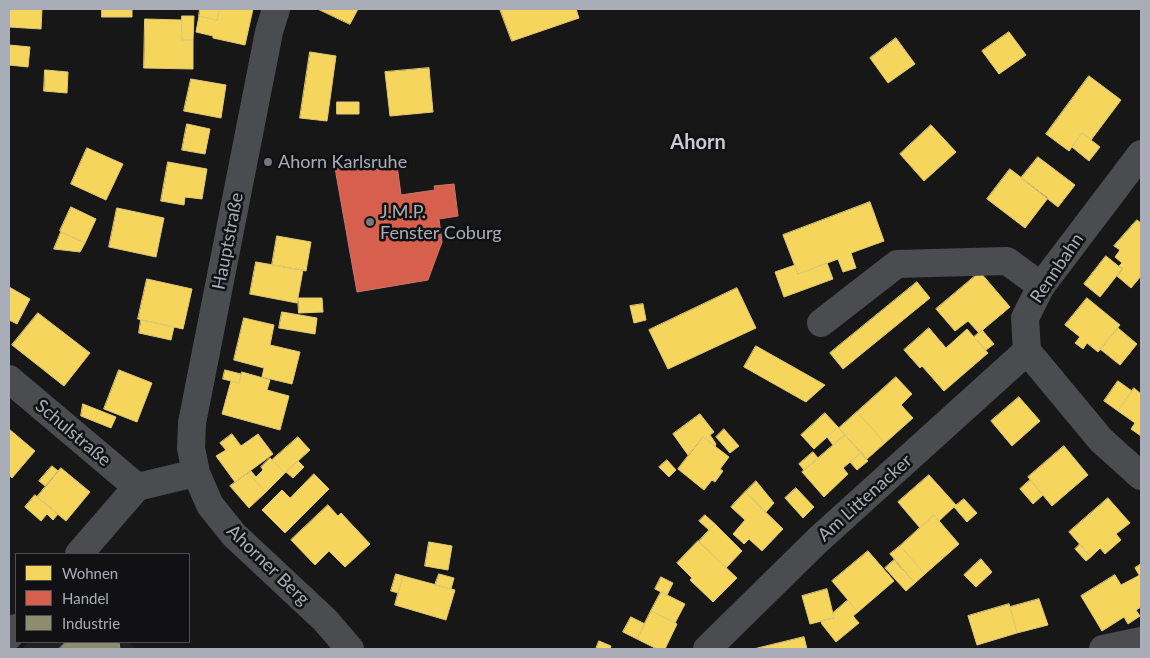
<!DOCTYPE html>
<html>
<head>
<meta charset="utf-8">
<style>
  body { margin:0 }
  #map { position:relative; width:1150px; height:658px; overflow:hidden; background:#171717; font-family:Lato,sans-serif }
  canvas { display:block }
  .frame { position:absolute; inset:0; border:10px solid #a8adb8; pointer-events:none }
  .legend { position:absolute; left:15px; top:553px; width:175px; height:90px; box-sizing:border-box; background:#111113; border:1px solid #4d4f55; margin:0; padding:6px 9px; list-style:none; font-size:15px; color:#a8adb8 }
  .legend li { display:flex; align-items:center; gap:10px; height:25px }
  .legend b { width:25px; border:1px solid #4d4f55 }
</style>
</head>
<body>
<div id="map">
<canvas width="1150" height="658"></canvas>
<div class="frame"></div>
<ul class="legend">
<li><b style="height:14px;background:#f6d55c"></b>Wohnen</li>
<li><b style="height:14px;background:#d6604d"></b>Handel</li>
<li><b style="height:14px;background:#8c8c6e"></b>Industrie</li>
</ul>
</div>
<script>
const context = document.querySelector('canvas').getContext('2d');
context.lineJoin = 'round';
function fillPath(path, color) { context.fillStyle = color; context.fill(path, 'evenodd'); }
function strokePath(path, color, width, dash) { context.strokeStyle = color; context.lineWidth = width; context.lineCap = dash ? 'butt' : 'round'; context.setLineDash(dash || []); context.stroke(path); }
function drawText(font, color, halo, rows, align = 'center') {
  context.font = font + ' Lato,sans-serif'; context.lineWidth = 5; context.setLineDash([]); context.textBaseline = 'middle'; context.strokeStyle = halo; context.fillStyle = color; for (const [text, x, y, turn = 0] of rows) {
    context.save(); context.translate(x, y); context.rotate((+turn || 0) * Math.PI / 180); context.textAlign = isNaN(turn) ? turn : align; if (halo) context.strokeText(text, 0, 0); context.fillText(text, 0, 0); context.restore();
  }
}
fillPath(new Path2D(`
  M28 642H128L137 649H22Z`), '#212123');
const homes = new Path2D(`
  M9 9H42L41 29 9 27Z
  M102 9H132V17H102Z
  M200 9H219L217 20 199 16Z
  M219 9H253L245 45 213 38V36L196 32 199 16 217 20Z
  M318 9H358L350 24Z
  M500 9H576L579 18 512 41Z
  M182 16H194L193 40H182Z
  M145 19 182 20V40H193V69L144 68Z
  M1009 32 1026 55 999 74 982 51Z
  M896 38 915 64 888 83 870 58Z
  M9 45 30 47 28 67 9 65Z
  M310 52 336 56 327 121 300 118Z
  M429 68 433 112 390 116 385 72Z
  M45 70 68 72 67 93 44 91Z
  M1089 76 1121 100 1091 140 1082 133 1069 151 1046 134Z
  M191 79 226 85 221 118 184 111Z
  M337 102H359V114H337Z
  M187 124 210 129 205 154 182 150Z
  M931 125 956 152 924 181 900 154Z
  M1082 133 1100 147 1089 161 1072 147Z
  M87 148 123 164 106 200 71 184Z
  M1038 157 1075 185 1058 207 1021 178Z
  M168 162 207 169 202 199 185 197 184 205 161 201Z
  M1010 169 1048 198 1025 228 987 199Z
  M870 202 884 241 851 253 856 268 843 272 838 259 798 274 783 235Z
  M71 207 96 219 85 243 60 231Z
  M117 208 164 218 156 257 109 247Z
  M1137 220 1141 223V276L1131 288 1117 276 1123 269 1119 266 1122 263 1115 257 1120 250 1114 246Z
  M61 232 85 243 80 252 54 249Z
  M277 236 311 242 306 271 272 265Z
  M1106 256 1122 269 1100 297 1084 284Z
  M256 262 303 270 297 303 250 294Z
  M827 263 833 279 784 297 775 272 795 265 798 274Z
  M980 272 1010 307 979 333 968 321 955 331 936 309Z
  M147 279 192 289 183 329 138 319Z
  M917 282 930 298 843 369 830 353Z
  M9 287 30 299 17 324 9 320Z
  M737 288 756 328 668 369 649 330Z
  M298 298H322L323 312 299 313Z
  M1087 298 1120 325 1098 352 1087 343 1083 349 1075 343 1080 337 1065 325Z
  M643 304 646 320 634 323 630 306Z
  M282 312 317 318 315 334 279 328Z
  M38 313 90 353 64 386 12 345Z
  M244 318 274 325 270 345 300 352 292 384 262 377 264 368 234 360Z
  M141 320 174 327 171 340 139 333Z
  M929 328 946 348 967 329 988 353 944 391 922 366 920 368 904 350Z
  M1118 328 1137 344 1120 365 1100 349Z
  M982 330 994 344 986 350 974 337Z
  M756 346 825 385 806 402 744 367Z
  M119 370 152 383 137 422 104 409Z
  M225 370 241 374 239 383 223 379Z
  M242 372 270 380 267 390 289 396 280 430 222 414 231 381 239 383Z
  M896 377 912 394 901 405 913 418 885 443 857 412Z
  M1118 381 1132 391 1118 411 1104 401Z
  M1134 388 1141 394V436L1131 429 1135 423 1118 411Z
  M1019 397 1040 421 1012 446 991 421Z
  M83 404 116 417 111 428 81 416Z
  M857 412 885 443 867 459 839 428Z
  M825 413 838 427 814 449 801 435Z
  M700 414 714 432 710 435 716 444 715 446 703 437 688 455 673 434Z
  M838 427 845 435 833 445 827 437Z
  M9 429 35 451 12 478 9 475Z
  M724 429 739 446 730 453 716 437Z
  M232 434 241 446 258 434 273 454 235 482 216 456 226 450 220 443Z
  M845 435 861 453 843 468 848 474 824 497 802 472Z
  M298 437 310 450 285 473 272 460Z
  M703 437 729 457 720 469 723 471 715 482 712 480 704 490 678 469Z
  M1064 446 1088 475 1052 506 1028 477Z
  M813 452 818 458 804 470 799 464Z
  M861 453 868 461 857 470 850 462Z
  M270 458 285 473 266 492 248 473 251 471 256 477 263 470 261 467Z
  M667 460 676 470 669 477 659 467Z
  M298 461 304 467 293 478 286 472Z
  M52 466 58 471 45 486 39 481Z
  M61 468 90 492 66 521 37 497Z
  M248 473 266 492 249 508 230 486Z
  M314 474 329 489 285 533 262 510 282 490 290 498Z
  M929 475 956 505 939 521 934 515 920 528 898 502Z
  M1030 480 1043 495 1033 504 1020 489Z
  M756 481 774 503 766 512 745 492Z
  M796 488 814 507 803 518 785 498Z
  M745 492 783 529 762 551 749 539 744 544 733 534 745 520 731 507Z
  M35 495 58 514 53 520 47 514 41 521 25 507Z
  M1108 498 1130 523 1116 534 1121 540 1105 554 1100 548 1091 557 1069 532Z
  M964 499 977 513 967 522 954 507Z
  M328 505 338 516 341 513 370 544 345 567 329 551 315 565 291 540Z
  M705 515 715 524 709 530 699 521Z
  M934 515 959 544 925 574 900 546Z
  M715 524 742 551 726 568 699 541Z
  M698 541 737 578 713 602 690 580 692 578 677 563Z
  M429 542 452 546 448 570 425 566Z
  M1080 544 1091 557 1086 561 1075 549Z
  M900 546 925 574 915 583 890 554Z
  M868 551 894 581 858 612 832 581Z
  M981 559 992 572 976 587 964 575Z
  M894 560 915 583 906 591 885 568Z
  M1141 564V578L1135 568Z
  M396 574 403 576 398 593 391 591Z
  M439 574 454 578 451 589 435 585Z
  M1115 575 1121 585 1140 575 1141 578V607L1136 610 1140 616 1128 624 1124 617 1102 631 1081 596Z
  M403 576 455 590 446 620 395 605Z
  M661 577 673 583 667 595 655 589Z
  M827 589 834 618 810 624 802 596Z
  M661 592 685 604 675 623 651 611Z
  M1039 599 1048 625 1017 633 1010 607Z
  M848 600 858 612 853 616 859 623 836 642 821 623 823 620 834 618 833 613Z
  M1009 604 1017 633 977 645 968 616Z
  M651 611 677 624 665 649H657L637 639Z
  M631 617 645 624 637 639 623 632Z
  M804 637 807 649H754Z
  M599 641 611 646 610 649H596Z`);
fillPath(homes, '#f6d55c');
strokePath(homes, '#dfc978', 1);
const shops = new Path2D(`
  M367 162 368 171 397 165 401 195 435 190 434 186 454 184 458 216 439 219 442 242 428 280 357 292 335 168Z`);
fillPath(shops, '#d6604d');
strokePath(shops, '#c8776d', 1);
const industry = new Path2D(`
  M66 642H119L120 649H59Z`);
fillPath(industry, '#8c8c6e');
strokePath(industry, '#949684', 1);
strokePath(new Path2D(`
  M276 9 269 32 192 423 191 448 196 473 210 505 234 535 325 620 350 649
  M1141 154 1041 286 1025 318 1027 351 1101 440 1141 476
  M821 323 897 264 1007 261 1041 286
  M9 379 137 487
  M79 554 137 487 196 473
  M9 636 16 628
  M707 649 818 540 1027 351
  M1103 649 1141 641`), '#4b4c50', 28);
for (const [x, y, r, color] of [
  [268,162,5,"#757880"],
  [370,222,5,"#757880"]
]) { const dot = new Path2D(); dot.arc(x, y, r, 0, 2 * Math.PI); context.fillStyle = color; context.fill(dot); strokePath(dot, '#111113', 2); }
drawText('18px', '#a8adb8', '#111113', [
  ["Ahorn Karlsruhe",278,162],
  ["J.M.P.",380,212],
  ["Fenster Coburg",380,233]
], 'left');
drawText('18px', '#a8adb8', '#111113', [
  ["Hauptstraße",228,241,-79],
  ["Rennbahn",1057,268,-56],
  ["Schulstraße",73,433,40],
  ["Am Littenacker",865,498,-42],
  ["Ahorner Berg",268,565,44]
]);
drawText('bold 20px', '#c9ccd4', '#111113', [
  ["Ahorn",698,143]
]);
</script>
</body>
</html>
